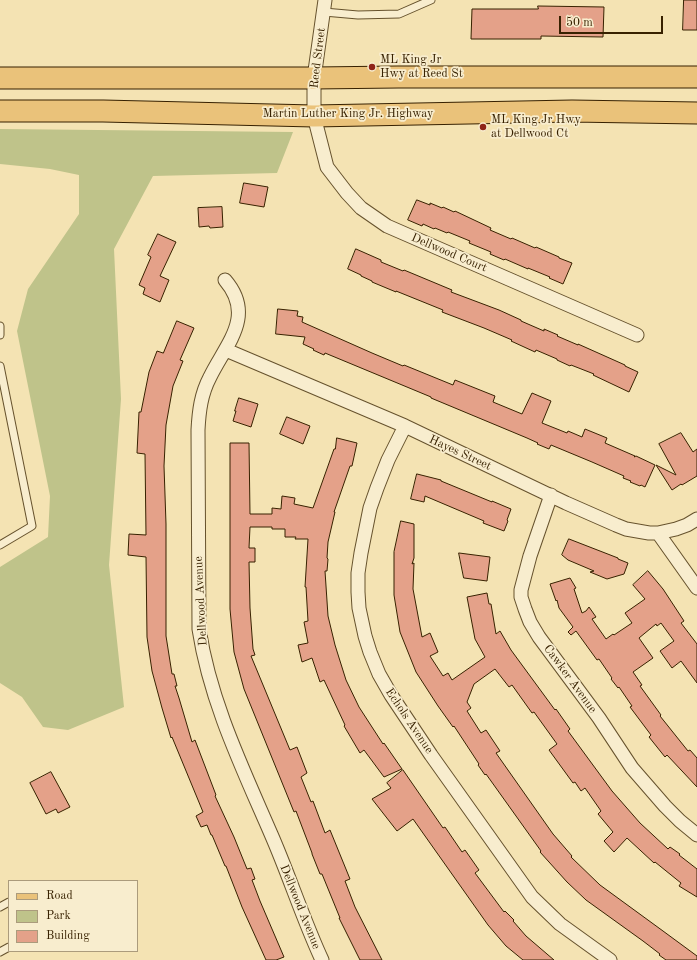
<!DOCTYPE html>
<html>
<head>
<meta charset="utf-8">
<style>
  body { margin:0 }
  #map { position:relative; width:697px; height:960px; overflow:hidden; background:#f4e3b3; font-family:"Old Standard TT",serif }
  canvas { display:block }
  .legend { position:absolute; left:8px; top:880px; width:130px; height:72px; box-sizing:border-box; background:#f8edce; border:1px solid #ab9b7c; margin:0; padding:5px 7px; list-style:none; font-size:12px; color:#372100 }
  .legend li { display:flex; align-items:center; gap:8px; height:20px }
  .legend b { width:20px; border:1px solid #ab9b7c }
  .scale { position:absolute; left:559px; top:16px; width:104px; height:18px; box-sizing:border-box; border:2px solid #372100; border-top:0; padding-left:5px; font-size:12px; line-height:14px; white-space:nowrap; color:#372100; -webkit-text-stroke:3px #f8edce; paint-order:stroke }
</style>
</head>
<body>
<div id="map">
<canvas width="697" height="960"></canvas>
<ul class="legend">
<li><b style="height:5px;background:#eac27a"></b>Road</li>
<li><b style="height:11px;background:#bfc38a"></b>Park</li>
<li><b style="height:11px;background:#e4a189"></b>Building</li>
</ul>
<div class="scale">50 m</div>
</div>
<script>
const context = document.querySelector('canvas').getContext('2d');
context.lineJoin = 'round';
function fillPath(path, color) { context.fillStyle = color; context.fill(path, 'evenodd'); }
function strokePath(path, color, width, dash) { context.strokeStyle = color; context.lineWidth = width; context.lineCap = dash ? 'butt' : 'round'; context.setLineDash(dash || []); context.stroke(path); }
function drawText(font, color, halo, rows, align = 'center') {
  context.font = font + ' "Old Standard TT",serif'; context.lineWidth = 3.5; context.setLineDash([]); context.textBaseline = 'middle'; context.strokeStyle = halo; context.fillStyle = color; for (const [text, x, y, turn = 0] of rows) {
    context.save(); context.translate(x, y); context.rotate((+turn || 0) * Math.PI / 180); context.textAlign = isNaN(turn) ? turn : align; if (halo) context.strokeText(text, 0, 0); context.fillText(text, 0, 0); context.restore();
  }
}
fillPath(new Path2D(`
  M0 129 293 132 277 173 153 176 114 249 121 399 109 565 124 707 68 730 43 727 22 697 0 683V567L48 537 50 496 17 331 28 289 79 214V175L50 169 0 164Z`), '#bfc38a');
const building = new Path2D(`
  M684 0H697V30H683Z
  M538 6 604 7 603 37 541 36V39H471L472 9H538Z
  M244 183 268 187 264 207 240 203Z
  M417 200 430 205V203L442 208 443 207 454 212 455 211 491 228 490 230 511 239 512 238 535 248 536 247 559 257V258L572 263 563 284 549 278 550 277 528 268V269L505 259 504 260 490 254 491 252 469 243 470 241 448 232 447 233 435 228 434 229 423 224 422 226 408 220Z
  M222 207 223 227 210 228 209 226 199 227 198 208Z
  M158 234 176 242 160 276 169 280 160 302 143 294 145 288 139 285 151 257 148 255Z
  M356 249 381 260V262L403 271 404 270 452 290 451 292 499 310 521 320V321L544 331V329L558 335 557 336 578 345V344L625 365V366L638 372 629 392 593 375 594 374 571 365 570 366 557 360V359L536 350 535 352 511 341 512 340 484 328 442 312 443 310 396 291V292L372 282V281L361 276V275L348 269Z
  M278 309 298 311 297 316 303 317 302 322 372 353 403 366 404 365 453 385 455 380 495 396 493 402 522 414 532 393 551 401 542 423 567 433 568 431 582 437 585 429 607 438 605 443 635 456 634 457 636 456 655 465 645 487 641 485 640 486 630 482 631 481 623 478 624 476 592 462 551 445 549 449 537 444 538 443 527 438 431 398V397L325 353 324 355 313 350 314 349 303 344 305 337 276 334Z
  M177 321 194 328 180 360 183 361 173 386 166 425 164 466 166 524V636L172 674H174L177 686H175L179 698 192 742 195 740 216 795 215 796 234 837 247 869 251 868 255 879 252 880 260 901 284 957 276 960H266L242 907 226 866H225L212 835H211L207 825 201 827 196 816 203 812 172 737 171 738 162 708 152 671 147 637 146 557 128 555 129 534 146 535 145 454 137 453 139 412H141L149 372 157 351 163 353Z
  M239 398 258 404 251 427 233 421 236 411H235Z
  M287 417 310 426 303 444 280 434Z
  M681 433 693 452 697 449V476L682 485 681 484 672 490 656 465 676 475 659 444Z
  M337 438 357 443 352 466H350L334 512H335L328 542 327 558 328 559 327 571H325L328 616 335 645 346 680 359 707 383 744 384 743 402 769 384 777 364 750 360 753 344 726 345 725 324 680 320 682 312 658 302 662 298 645 308 643 304 622 308 621 306 587H305L308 539H295L296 537H285V529H272V527H250L249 548H255V562H249L250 608 253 649 255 655 251 656 290 750 297 747 307 773 301 777 311 802 313 801 325 833 330 830 350 879 345 881 355 907 382 960H360L339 918H340L322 874H320L312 854V853L296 811 294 812 244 689 234 652 230 609V443H249L250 514H272V508L281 509 282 496 295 498 294 504 313 508 334 449H335Z
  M417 474 441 480V481L492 502V501L511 509 507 520 508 521 504 531 483 523 484 521 425 496 424 502 411 499Z
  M401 521 414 524V558L412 564 414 563 413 589 422 637 430 633 438 652 430 656 443 676 448 673 452 680 485 657 475 639 467 597 487 593 489 604H491L496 634 500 631 511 650 555 710 556 709 570 729 568 731 612 791 640 823 668 849 670 847 680 854 679 855 697 869V897L679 886 681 883 655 862 654 863 627 838 614 852 604 841 613 832 598 814 601 811 585 788 581 791 575 782 573 783 549 750 557 744 534 712 532 713 512 685 509 687 495 669 474 684 467 702 471 708 467 711 481 733 486 730 500 751 496 753 553 834 572 856 571 857 600 885 663 931 697 956V960H666L659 955 660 954 643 941 586 900 567 882 540 852 541 851 486 774 485 775 478 765 479 764 454 726 453 727 438 706 416 672 400 632 394 595V552Z
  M569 539 618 558V559L628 563 624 574 607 579 590 572 594 571 568 560 562 555Z
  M459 553 490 557 487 581 464 578Z
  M648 571 663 589 684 621 681 623 697 644V683L681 661 672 668 660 651 674 641 661 623 657 626 656 624 639 638 653 658 633 672 642 685 640 686 661 715 660 716 688 751 690 750 697 758V787L667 755 665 757 649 737 651 735 630 707 632 706 619 687 618 688 611 679 612 678 599 659 597 660 576 631 571 635 568 632 573 627 559 608 557 600 556 601 550 584 570 578 576 588 574 589 582 613 586 611 589 607 596 617 592 619 606 639 613 634 614 635 632 623 625 613 645 599 633 585Z
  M403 770 443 828 445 827 462 852 465 850 479 870 475 873 504 912 505 911 514 920 513 921 526 936 554 960H523L506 946 488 925 413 819 397 831 372 799 391 788 387 783Z
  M51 772 70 807 58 813 56 809 46 814 30 783Z`);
fillPath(building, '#e4a189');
strokePath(building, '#372100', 1);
const lane = new Path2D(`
  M324 12 358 15 399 14 431 0
  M0 326V335
  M0 366 32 526 0 545
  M0 907 9 902
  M0 952 9 947`);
const street = new Path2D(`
  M325 0 314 78V116L327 167 347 193 361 208 387 226 637 335
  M225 280C256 316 226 344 210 377 201 394 199 411 198 430L199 629C210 701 242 767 271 834 289 875 303 919 322 960
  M226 350 405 426 566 503 616 525 626 529 649 533H658L676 529 687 525 697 519
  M405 426 388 460 377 488 370 508 361 553 358 573V592L359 608 365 636 370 652 379 674 391 695 431 755 532 897 560 924 610 960
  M551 495 530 556 521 590V597L525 609 530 622 539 637 599 718 632 768 665 806 680 821 697 835
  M658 533 697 588`);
const primary = new Path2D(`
  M0 78H314L398 77H697
  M0 111H103L314 116 572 111 697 113`);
strokePath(lane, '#66522d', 9);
strokePath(street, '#66522d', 15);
strokePath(primary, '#372100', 23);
strokePath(lane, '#f8edce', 7);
strokePath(street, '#f8edce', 13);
strokePath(primary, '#eac27a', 21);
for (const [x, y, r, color] of [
  [372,67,4,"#8f2418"],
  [483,127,4,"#8f2418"]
]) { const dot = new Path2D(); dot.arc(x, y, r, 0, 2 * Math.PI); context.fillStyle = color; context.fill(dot); strokePath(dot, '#f8edce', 1.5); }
drawText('12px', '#372100', '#f8edce', [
  ["Reed Street",318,58,-83],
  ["Martin Luther King Jr. Highway",348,114],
  ["Dellwood Court",449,253,23],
  ["Hayes Street",460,453,25],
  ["Dellwood Avenue",201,601,-93],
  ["Cawker Avenue",570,679,54],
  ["Echols Avenue",409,721,56],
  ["Dellwood Avenue",300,907,68]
]);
drawText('12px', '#372100', '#f8edce', [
  ["ML King Jr",380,60],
  ["Hwy at Reed St",380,74],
  ["ML King Jr Hwy",491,120],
  ["at Dellwood Ct",491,134]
], 'left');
</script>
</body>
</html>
